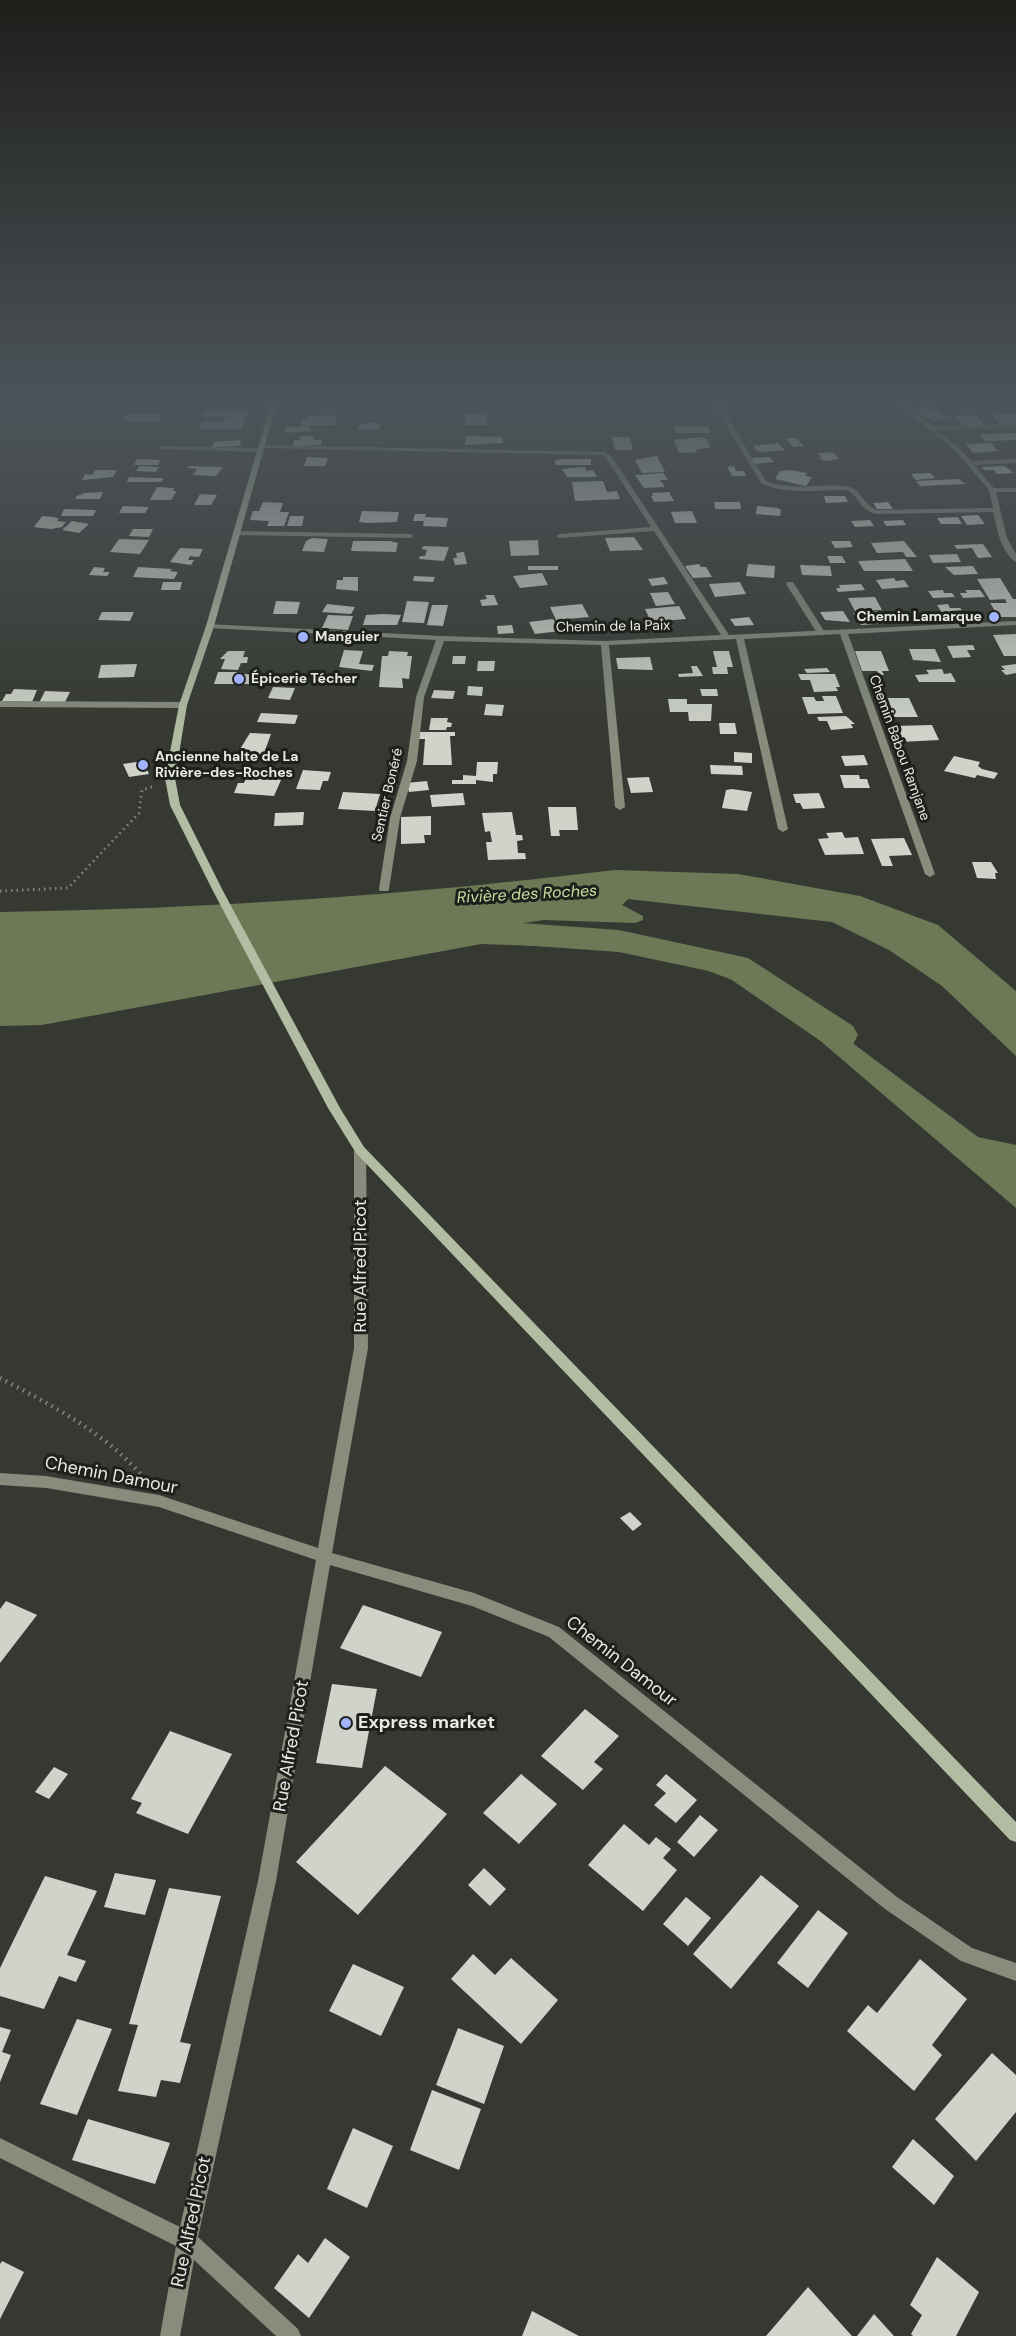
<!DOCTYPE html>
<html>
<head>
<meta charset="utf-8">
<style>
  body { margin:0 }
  canvas { display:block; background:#363931 }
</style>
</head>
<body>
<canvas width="1016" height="2336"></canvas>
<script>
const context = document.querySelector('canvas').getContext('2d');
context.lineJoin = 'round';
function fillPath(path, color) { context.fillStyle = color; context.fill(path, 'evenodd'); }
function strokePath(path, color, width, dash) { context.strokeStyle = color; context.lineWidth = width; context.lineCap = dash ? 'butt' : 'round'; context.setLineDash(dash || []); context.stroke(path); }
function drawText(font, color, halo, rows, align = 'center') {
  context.font = font + ' "DM Sans",sans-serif'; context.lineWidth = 6; context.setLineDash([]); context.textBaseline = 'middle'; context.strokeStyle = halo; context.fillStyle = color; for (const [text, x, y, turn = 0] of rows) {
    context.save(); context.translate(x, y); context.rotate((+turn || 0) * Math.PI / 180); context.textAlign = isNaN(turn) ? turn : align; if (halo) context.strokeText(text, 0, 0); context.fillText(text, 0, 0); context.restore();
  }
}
fillPath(new Path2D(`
  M615 870 738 874 860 896 938 925 1016 991V1056L942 986 889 950 832 922 628 899 622 905 643 916V920L635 923 544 920 509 925 507 929 514 935 619 941 665 947 735 966 819 1018 978 1137 1016 1145V1208L762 991 687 963 598 948 481 944 42 1025 0 1026V912C206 909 411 895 615 870Z`), '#6d7956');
fillPath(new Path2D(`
  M452 914 508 922 619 930 748 958 853 1026 858 1035 853 1044 839 1047 825 1044 723 974 619 952 508 944 439 933 434 925 439 917Z`), '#6d7956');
fillPath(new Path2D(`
  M932 406 941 409 935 410 944 416 953 418 933 421 915 409Z
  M205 410H248L242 429H200L202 422H224L226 417H203Z
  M128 413 162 414 158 422 123 421Z
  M465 414H486L487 425H465Z
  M1016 414V423L1000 424 992 415Z
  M336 415 335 425 301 426V419H307L308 416Z
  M976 415 984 425 963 426 955 416Z
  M366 423H381L379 430 358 429 359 425Z
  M309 426 311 431 285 433 286 427Z
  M674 426H708L710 433H676Z
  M1016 433V440L986 441 979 434Z
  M300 436H314L313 440H322L321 445 293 446 294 440H300Z
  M466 436 503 437V443L465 445Z
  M612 437H630L633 450H615Z
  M699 437 707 439 710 447 696 450 697 452 679 453 674 440Z
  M786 438H796L804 446 793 447Z
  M241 440 240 446 212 447 214 442Z
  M778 443 785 450 763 452 757 451 753 446Z
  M991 443 998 451 973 453 966 444Z
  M833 452 839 459 826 461 816 458H822L818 453Z
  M657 456 665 472 642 473 635 460Z
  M307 457 328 458 325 466H304Z
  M770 457 774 462 754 464 750 458Z
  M137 459 161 460 158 465H134Z
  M563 459H591V465H555V460Z
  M139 466 159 467 156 472 136 471Z
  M189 466 223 467 216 476 193 475 197 469 188 468Z
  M734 466 736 471H744L746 476H732L727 467Z
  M1005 466 1014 473 997 474 994 470H984L982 467Z
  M585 467 587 471 593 470 597 477H567L562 469Z
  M95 470H117L113 477 82 480 85 474 92 475Z
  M791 470 807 473 805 476 812 477 806 486 775 479 780 471Z
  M663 473 668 480H660L665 487 644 488 635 475Z
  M930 473 935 478 916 480 911 474Z
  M129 477 151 478H164L161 482H127Z
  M958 479 966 484 920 486 916 481Z
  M603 481 607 492 617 491 620 499 575 501 572 482Z
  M157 487 174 488 173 491H177L171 500H150Z
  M103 492 100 499H75L77 496 85 493Z
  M669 492 674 501 654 502 651 496H653L652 493Z
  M200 494 217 495 211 505H194Z
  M824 496H845L848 502 826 503Z
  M263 502 283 503 280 512H289L284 526H267L269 521 250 520 253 511H259Z
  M714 502H740L741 509H715Z
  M888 502 893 509H877L873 503Z
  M123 506 149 507 145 513H119Z
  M757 506 777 508 781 510 780 516 756 514Z
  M64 509 96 510 93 516H61Z
  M362 511 399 512 397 522 368 523 359 522Z
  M692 511 697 523H675L671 512Z
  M415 514H426L425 517 448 518 446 527 423 526 424 521H413Z
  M978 515 985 524 967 525 961 516Z
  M42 516 54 517 59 519 57 521 66 522 62 527 51 529 34 527Z
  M290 516H304L302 526H287Z
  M958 517 962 524H941L937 518Z
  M870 520 874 526 855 527 851 521Z
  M903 520 906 525 886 526 883 521Z
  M72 521 89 524 79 533 62 530Z
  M133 529H153L149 537 129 536Z
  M634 537 643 550 610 551 605 538Z
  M312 538 328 539 324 552 302 551 306 541Z
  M119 539 149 540 140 554 110 552Z
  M538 540 539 555 511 556 509 541Z
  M353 541H390L398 543 396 552 351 551Z
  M831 541H850L853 547 835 548Z
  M904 541 917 557H906L903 552 877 553 871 543Z
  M983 544 992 557 978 558 972 548 957 549 954 545Z
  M423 546 449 547 444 561 419 559 420 556H425L427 550 422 549Z
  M180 548 203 549 199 557 190 556 188 560H194L191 565 170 562Z
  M464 552 467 564 455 565 453 558H457L456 553Z
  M957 554 961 562 933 563 929 555Z
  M827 556H842L846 563H830Z
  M905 559 913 571H864L858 561Z
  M699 564 701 567H706L712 577 693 578 685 566Z
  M748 564 775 566 774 578 746 576Z
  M800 565 830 566 832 576 802 575Z
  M528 566H558V570H528Z
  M973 566 978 574 954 575 945 567Z
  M94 567 105 568 103 572H110L107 576 89 575Z
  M138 567 172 569 170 571 178 572 174 579 133 577Z
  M542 573 548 585 520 588 513 576Z
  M414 576 435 577 433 582 413 581Z
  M343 577H358V591L336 589 337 580H343Z
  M664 577 668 584 652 586 648 579Z
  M894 578 896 581 904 580 909 587 882 589 876 580Z
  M1000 578 1013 599H1016V617H999L990 603H1007L1005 599 990 600 977 579Z
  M163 582H182L180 590H161Z
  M740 582 746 594 715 597 709 584Z
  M861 584 865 590 838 592 836 588H840L839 585Z
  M943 590 944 593H952L955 597 933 598 928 591Z
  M965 590H980L985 597 963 598 960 593H967Z
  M668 592 675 604 656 606 650 593Z
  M485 595H494L498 605 482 606 480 600 487 599Z
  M875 597 882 610 855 611 848 598Z
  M276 601 300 602 297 614H273Z
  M407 601 429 602 424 623 402 622Z
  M327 604 355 607 351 614 322 612Z
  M582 604 589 617 556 620 550 607Z
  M948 604 950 608H960L962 610 952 611 958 619H946L937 605Z
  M432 605H448L443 626 427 625Z
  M679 606 686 619 651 622 645 609Z
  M843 611 850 622 825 620 820 612Z
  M881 611 889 623 861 625 853 613Z
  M102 612H134L130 621 98 620Z
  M328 615 353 616 348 630 322 628Z
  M366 615 383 614 401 615 397 625H363Z
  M749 617 754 625 735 626 730 619Z
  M553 619 560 631 535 634 529 622Z
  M512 625 514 633 498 634 497 626Z
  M1016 634V656H1004L993 635Z
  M973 645 975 650H967L971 657 953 658 947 646Z
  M909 649H935L941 662 913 660Z
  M344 650 363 651 359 664 374 665 372 671 339 667Z
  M228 651H245L243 657H248L247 663H241L238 670 221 669 225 659H220Z
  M389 651 408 652 407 656H412L409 679 402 678 403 688 379 687 382 656H388Z
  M713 651H729L733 667H727L728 674H713L712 667H717Z
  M855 651H881L889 671H882L884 675H879L877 671H862Z
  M453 656H466L465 664H452Z
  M650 657 653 670 618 669 616 658Z
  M478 661H495L494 671H477Z
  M137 664 134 677 98 678 101 665Z
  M1016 664V673L1006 675 1001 670H1005L1001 666Z
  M691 666H697L703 676 679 677 678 674 693 673Z
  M827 668 830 672 807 673 804 669Z
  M942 669 944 674 951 673 956 682H919L915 675 929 674 926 670Z
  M218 672H241V674L263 675 260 684H214Z
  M798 674H835L840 687H836L838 691 814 692 810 680H801Z
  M468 686 483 687 482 696 467 695Z
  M273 687 295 688 290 700 268 698Z
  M14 689 37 690 32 702 2 701 6 694H11Z
  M700 689H717L718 696H702Z
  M434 690 455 691 453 699 431 698Z
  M45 691 70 692 64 704 39 703Z
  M822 696H836L843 713 808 714 802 697H814L816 701H824Z
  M887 698H909L918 717H891L885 703H889Z
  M668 699H687V704H712L711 721H689L688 712H670Z
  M486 704 504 705 502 716 484 715Z
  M261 713 298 715 295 724 257 722Z
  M846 716 855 724H851L853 728 831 730 827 721H819L817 717Z
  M431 718H448L447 722 452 723 451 727H447L446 730H429Z
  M719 723H735L737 734H720Z
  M932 725 939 740 900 742 893 726Z
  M420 732H455V736H450L452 765H423L425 739H419Z
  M250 733 271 734 263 756 237 754Z
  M734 752 752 753V763L734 762Z
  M864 755 868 765 845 766 841 756Z
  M954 756 980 762 978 766 982 769 998 773 994 779 977 775 975 778 944 771Z
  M143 761 149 774 129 777 123 764Z
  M477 762H498L497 774H493V782L476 780V784H452V780H463V775L476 776Z
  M710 765 742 766 743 775 711 774Z
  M261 769 285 771 274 796 234 793 238 783H244L248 773 259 774Z
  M303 770 331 772 328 781H323L320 790 296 789Z
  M840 775H859L860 779H867L870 788H844Z
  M649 777 653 792 631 793 627 778Z
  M427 781 429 790 409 792 406 783Z
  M732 789 752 792 747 811 722 808 726 790Z
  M343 792 380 794 375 811 338 809Z
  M463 793 465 805 432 807 430 795Z
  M819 793 825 808 803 809 800 803H796L793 794Z
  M548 807H576L578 830H559L560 836H551Z
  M304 812 303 825 274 826 275 813Z
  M512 812 516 835H522L523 840 517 841 518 853H525L526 859 488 860 486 842H492L490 831 485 832 482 813Z
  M431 816V835H424L425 843 401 844V817Z
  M842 832 845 838 858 837 864 854 825 855 818 839 829 838 826 833Z
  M904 838 912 855 889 856 893 866H882L871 839Z
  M972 862H991L998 873H995L996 879 977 878Z
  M630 1512 642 1524 633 1531 620 1518Z
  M6 1601 37 1615 0 1663V1609Z
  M363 1605 442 1632 421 1677 340 1648Z
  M332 1684 377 1689 362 1768 316 1763Z
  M585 1709 619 1736 594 1762 603 1769 583 1790 541 1756Z
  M170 1731 232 1754 188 1834 136 1813 142 1803 131 1799Z
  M385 1766 447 1814 358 1915 296 1862Z
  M54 1767 68 1774 49 1799 35 1792Z
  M521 1774 557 1804 519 1844 483 1813Z
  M666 1774 697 1800 676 1823 654 1805 666 1793 656 1785Z
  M700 1815 718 1830 694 1857 677 1842Z
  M624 1824 649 1845 656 1837 671 1849 663 1858 677 1870 643 1911 588 1865Z
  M484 1868 506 1889 490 1906 468 1885Z
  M115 1873 156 1880 145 1915 104 1907Z
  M761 1875 799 1906 731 1989 693 1954Z
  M45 1876 97 1891 67 1955 86 1961 76 1982 59 1976 44 2009 0 1996V1968Z
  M169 1888 221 1896 180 2042 191 2044 180 2083 161 2080 156 2097 118 2091 138 2025 129 2024Z
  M686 1897 711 1918 688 1946 663 1924Z
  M818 1910 848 1933 808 1988 777 1963Z
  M473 1954 495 1975 511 1958 558 2000 521 2044 451 1979Z
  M920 1959 967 1999 932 2045 942 2055 914 2091 847 2031 868 2005 877 2013Z
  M353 1964 404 1987 381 2036 329 2011Z
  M77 2019 112 2029 77 2115 40 2104Z
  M0 2027 11 2030 2 2052 11 2055 0 2082Z
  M458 2028 504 2046 484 2104 436 2085Z
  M992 2053 1016 2075V2112L976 2161 935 2119Z
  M432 2090 481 2109 459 2170 410 2150Z
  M88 2119 170 2143 155 2184 72 2160Z
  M353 2128 393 2146 367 2208 327 2189Z
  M913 2139 954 2176 934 2205 892 2167Z
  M325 2238 350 2257 309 2318 274 2288 298 2254 308 2263Z
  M937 2257 979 2292 956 2336H913L911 2334 922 2315 910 2305Z
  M2 2261 24 2272 0 2319V2264Z
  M808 2287 852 2336H766Z
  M532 2311 579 2336H522Z
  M874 2314 894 2336H857Z`), '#cfd3c9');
strokePath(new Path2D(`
  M0 891 68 888 139 813 142 790 155 786`), '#83857f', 3, [1.5, 4]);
strokePath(new Path2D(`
  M0 1378C53 1406 110 1435 148 1483`), '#83857f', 4.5, [1.5, 5]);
fillPath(new Path2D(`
  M161 446 260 448 263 450 260 452 159 449V447Z
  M787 582H793L824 631 823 633H817L786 584Z`), '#878c7d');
fillPath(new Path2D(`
  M714 406H721L766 481C793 492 821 482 849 487 862 491 864 505 877 510L993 508 989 490 955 450 900 406H908L932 426 1016 424V428L937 430 959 448 971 461 1016 459V463L974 465 994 488H1016V492H996L1007 538 1016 554V562C1001 552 997 529 993 512L876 514C856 508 861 496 846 490 817 489 789 496 761 483Z
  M261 445 604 452 612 457 729 635 1016 621V625L848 634 935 874 930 877 925 874 840 634 744 639 788 829 783 832 778 829 736 639 609 645 625 807 620 810 615 807 601 645 444 641 424 697 417 761 400 818 389 889 388 891H380L379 889 390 818 407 761 416 697 436 640 210 628H207V624L441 636 605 641 721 635 654 531 560 538 556 536 560 534 651 527 606 458 601 455 259 448 258 447Z
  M234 531 410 534 414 536 410 538 237 535 233 533Z
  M0 701 183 702 187 705 183 708 0 707Z
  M360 1146 366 1150 368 1348 332 1553 474 1593 559 1627 897 1897 972 1948 1016 1963V1981L961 1961 885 1909 549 1637 472 1606 330 1565 276 1881 198 2237 298 2329 301 2336H276L194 2260 180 2336H160L176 2246 0 2158V2138L180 2227 258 1881 316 1560 159 1507 46 1488 0 1485V1473L46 1476 159 1495 318 1548 354 1348V1150Z`), '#878c7d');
fillPath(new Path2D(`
  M270 406H276L214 626 187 705 175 778 180 805 223 891 340 1108 364 1147 1016 1822V1842L1010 1840 356 1153 328 1108 213 891 170 805 165 778 179 705 206 626Z`), '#b3bca3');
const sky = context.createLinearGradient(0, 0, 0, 734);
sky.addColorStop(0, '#1e1f1b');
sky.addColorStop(0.55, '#4c545a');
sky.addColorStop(1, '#4c545a00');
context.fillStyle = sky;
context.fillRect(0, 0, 1016, 734);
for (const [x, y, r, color] of [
  [994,617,6,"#a1b3fd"],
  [303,637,6,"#a1b3fd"],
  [239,679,6,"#a1b3fd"],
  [143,765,6,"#a1b3fd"],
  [346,1723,6,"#a1b3fd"]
]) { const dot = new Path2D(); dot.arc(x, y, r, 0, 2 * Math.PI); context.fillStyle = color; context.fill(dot); strokePath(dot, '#1e201c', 2); }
drawText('bold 14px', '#e8eae5', '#1e201c', [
  ["Chemin Lamarque",982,617,"right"],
  ["Manguier",315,637],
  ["Épicerie Técher",251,679],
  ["Ancienne halte de La",155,757],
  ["Rivière-des-Roches",155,773]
], 'left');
drawText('14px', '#e8eae5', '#1e201c', [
  ["Chemin de la Paix",613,627,-1],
  ["Chemin Babou Ramjane",899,748,70],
  ["Sentier Bonéré",388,795,-77]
]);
drawText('italic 16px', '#c7dc9f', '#1e201c', [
  ["Rivière des Roches",527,895,-3]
]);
drawText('18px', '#e8eae5', '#1e201c', [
  ["Rue Alfred Picot",361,1266,-90],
  ["Chemin Damour",111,1476,11],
  ["Chemin Damour",621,1662,38],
  ["Rue Alfred Picot",292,1746,-80],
  ["Rue Alfred Picot",192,2222,-78]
]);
drawText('bold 18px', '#e8eae5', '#1e201c', [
  ["Express market",358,1723]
], 'left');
</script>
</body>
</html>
